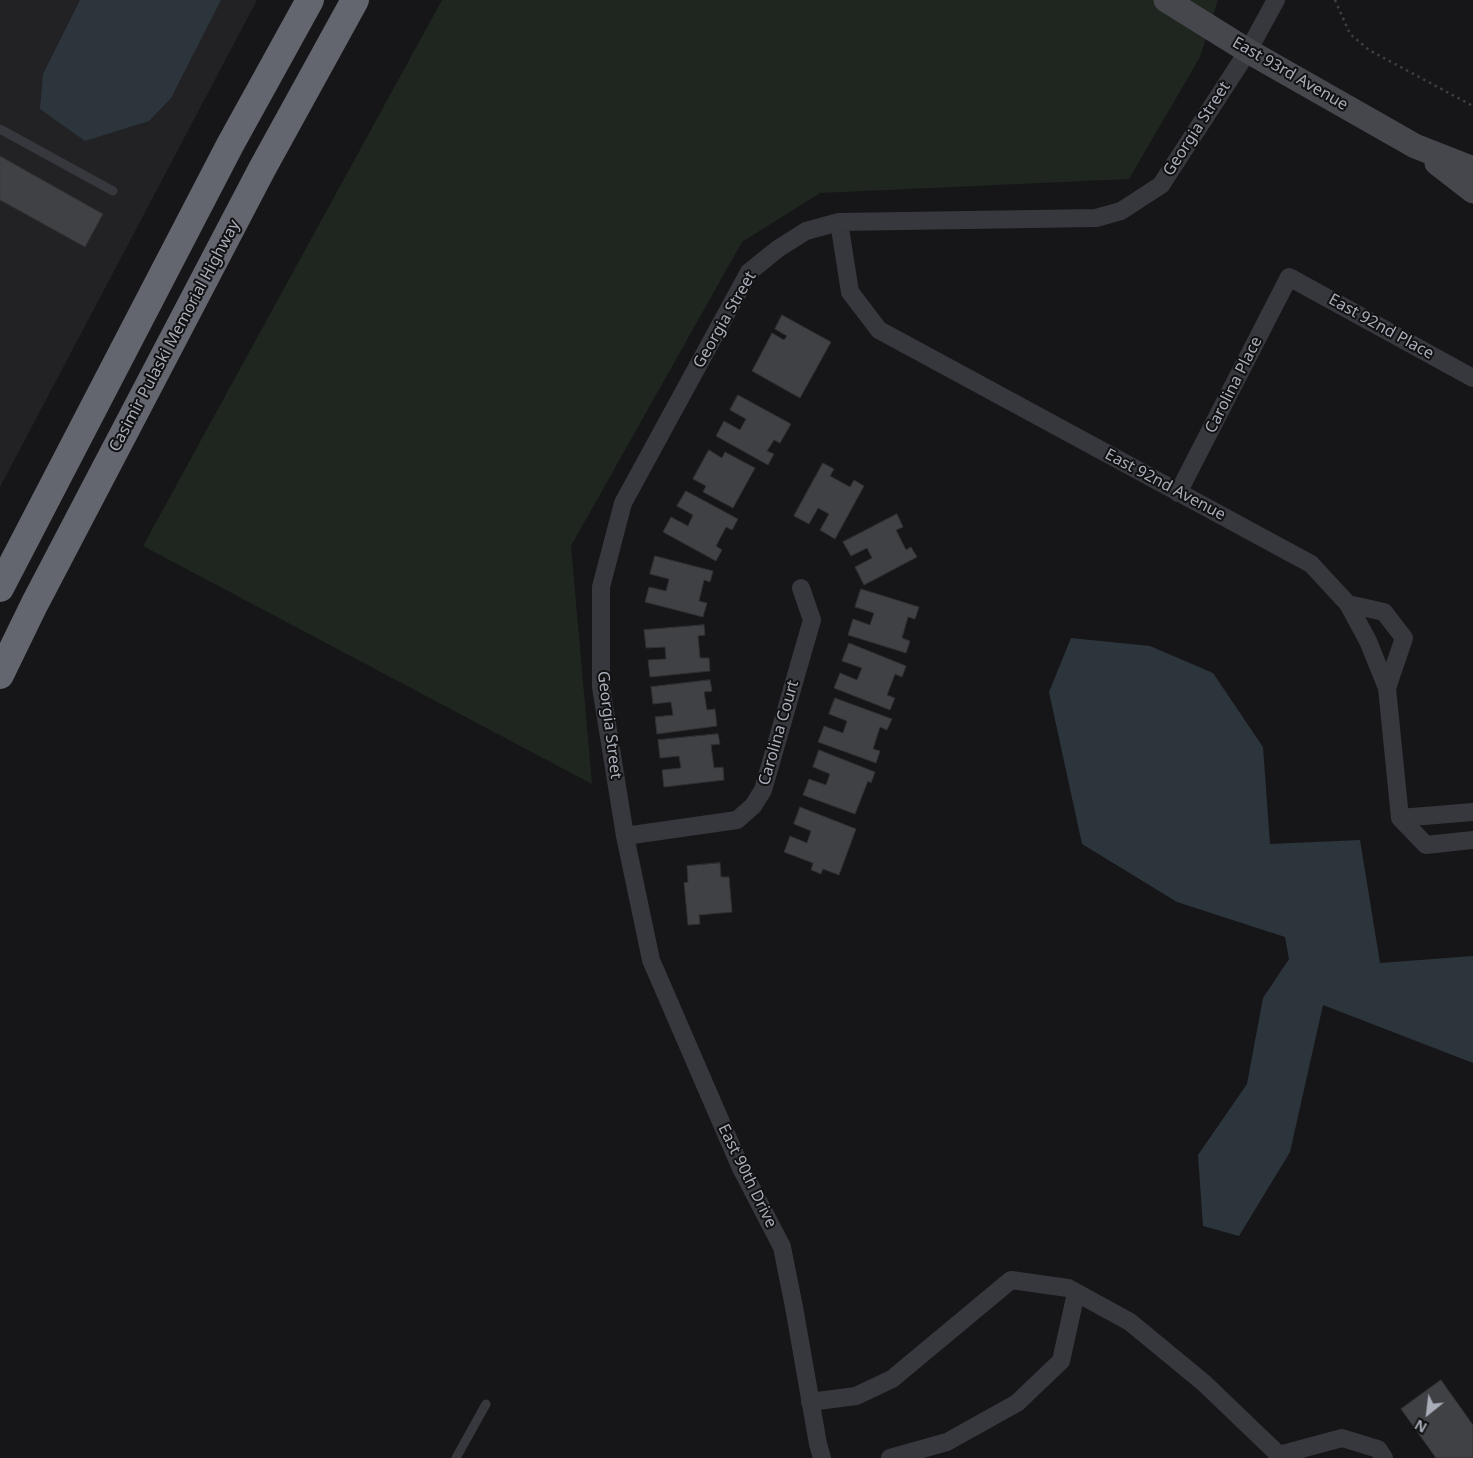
<!DOCTYPE html>
<html>
<head>
<meta charset="utf-8">
<style>
  body { margin:0 }
  #map { position:relative; width:1473px; height:1458px; overflow:hidden; background:#161618; font-family:"Noto Sans",sans-serif }
  canvas { display:block }
  .north { position:absolute; left:1403px; top:1388px; width:50px; height:50px; -webkit-text-stroke:4px #111113; paint-order:stroke; rotate:209deg; font-size:14px; font-weight:700; line-height:20px; text-align:center; color:#a8adb8 }
  .north::after { content:''; display:block; margin:auto; width:18px; height:22px; background:#a8adb8; clip-path:polygon(50% 0,100% 100%,50% 72%,0 100%) }
</style>
</head>
<body>
<div id="map">
<canvas width="1473" height="1458"></canvas>
<div class="north">N</div>
</div>
<script>
const context = document.querySelector('canvas').getContext('2d');
context.lineJoin = 'round';
function fillPath(path, color) { context.fillStyle = color; context.fill(path, 'evenodd'); }
function strokePath(path, color, width, dash) { context.strokeStyle = color; context.lineWidth = width; context.lineCap = dash ? 'butt' : 'round'; context.setLineDash(dash || []); context.stroke(path); }
function drawText(font, color, halo, rows, align = 'center') {
  context.font = font + ' "Noto Sans",sans-serif'; context.lineWidth = 4; context.setLineDash([]); context.textBaseline = 'middle'; context.strokeStyle = halo; context.fillStyle = color; for (const [text, x, y, turn = 0] of rows) {
    context.save(); context.translate(x, y); context.rotate((+turn || 0) * Math.PI / 180); context.textAlign = isNaN(turn) ? turn : align; if (halo) context.strokeText(text, 0, 0); context.fillText(text, 0, 0); context.restore();
  }
}
fillPath(new Path2D(`
  M0 0H257L0 487Z`), '#222225');
fillPath(new Path2D(`
  M442 0H1218L1200 57 1129 179 820 193 742 242 571 546 592 784 143 546Z`), '#1e261f');
fillPath(new Path2D(`
  M80 0H221L171 98 149 121 85 141 40 109 43 74Z
  M1071 638 1150 646 1213 673 1263 747 1270 844 1360 840 1380 963 1473 956V1063L1323 1005 1290 1152 1239 1236 1203 1226 1198 1155 1247 1084 1263 998 1289 959 1285 937 1177 902 1082 844 1049 692Z`), '#2c353c');
const building = new Path2D(`
  M0 156 103 214 85 247 0 200Z
  M782 315 831 342 800 398 752 371 772 333 784 340 787 336 775 329Z
  M738 395 791 424 780 443 774 440 767 451 774 454 768 465 716 436 724 421 740 430 746 419 730 410Z
  M709 450 722 458 725 452 755 468 733 508 703 492 706 486 693 479Z
  M823 463 834 469 830 476 850 487 854 480 864 486 835 539 820 530 829 514 818 508 809 524 794 516Z
  M686 491 738 519 732 530 726 527 716 546 722 550 716 561 663 532 671 517 688 526 693 515 677 506Z
  M897 514 903 527 896 530 906 550 911 547 917 557 864 585 855 567 872 558 867 548 851 556 843 542Z
  M655 556 713 571 710 582 704 580 699 601 707 603 703 617 645 602 649 587 666 591 669 579 650 574Z
  M861 589 919 607 915 619 908 617 902 638 910 641 906 653 848 635 853 619 870 625 874 613 855 607Z
  M704 625 705 635 698 636 700 658H709L710 671 650 677 648 660 666 659 665 647 646 648 644 630Z
  M849 643 906 666 902 677 895 674 887 695 895 698 890 710 834 688 840 673 857 680 862 668 842 661Z
  M710 680 712 691 704 692 707 710 715 709 717 726 657 734 655 717 673 715 671 702 653 704 651 687Z
  M835 698 892 719 887 730 880 727 873 749 880 751 876 763 818 742 824 726 843 733 847 721 829 714Z
  M718 734 720 744 711 745 714 768 723 767 724 780 664 787 662 770 681 768 679 756 660 758 658 740Z
  M819 750 875 772 871 783 868 781 855 814 803 795 809 779 826 785 830 774 813 767Z
  M800 807 856 829 839 875 823 869 821 874 811 870 813 863 784 852 790 836 807 843 811 831 794 824Z
  M720 863 721 877H729L732 912 699 915 700 924 688 925 684 883 688 882 687 866Z
  M1441 1380 1473 1425V1458H1436L1401 1409Z`);
fillPath(building, '#404145');
strokePath(building, '#303034', 1);
strokePath(new Path2D(`
  M1335 0 1350 34 1369 50 1473 106`), '#3d3f44', 2.5, [2.5, 4]);
strokePath(new Path2D(`
  M0 129 113 191
  M456 1458 486 1404`), '#37383d', 9);
strokePath(new Path2D(`
  M839 222 850 292 879 330 1311 564 1348 604 1368 641 1387 688 1400 818
  M1178 493 1289 277 1473 378
  M1348 604 1384 612 1404 638 1387 688
  M1400 818 1426 845 1473 840
  M1400 818 1473 812
  M625 836 737 820 753 806 763 790 812 620 801 588
  M810 1402 856 1396 892 1379 1011 1280 1068 1288 1130 1322 1204 1383 1279 1455
  M822 1458 818 1444 794 1307 782 1247 740 1166 651 960 625 836 601 687V587L623 503 749 272 779 248 806 231 839 222 1096 218 1121 211 1161 185 1248 51 1276 0
  M890 1458 947 1442 1017 1403 1061 1361 1076 1293
  M1277 1458 1279 1455 1342 1438 1378 1449 1384 1458`), '#37383d', 18);
strokePath(new Path2D(`
  M1166 0 1248 51 1415 146 1473 169
  M1437 163 1473 191`), '#45474d', 25);
strokePath(new Path2D(`
  M0 588 230 145 310 0
  M0 675 34 605 262 169 355 0`), '#63666e', 28);
drawText('16px', '#a8adb8', '#111113', [
  ["East 93rd Avenue",1290,74,30],
  ["Georgia Street",1197,129,-57],
  ["Georgia Street",725,320,-60],
  ["East 92nd Place",1381,327,29],
  ["Casimir Pulaski Memorial Highway",175,336,-62],
  ["Carolina Place",1234,385,-63],
  ["East 92nd Avenue",1165,485,28],
  ["Georgia Street",609,725,83],
  ["Carolina Court",779,733,-74],
  ["East 90th Drive",747,1176,64]
]);
</script>
</body>
</html>
